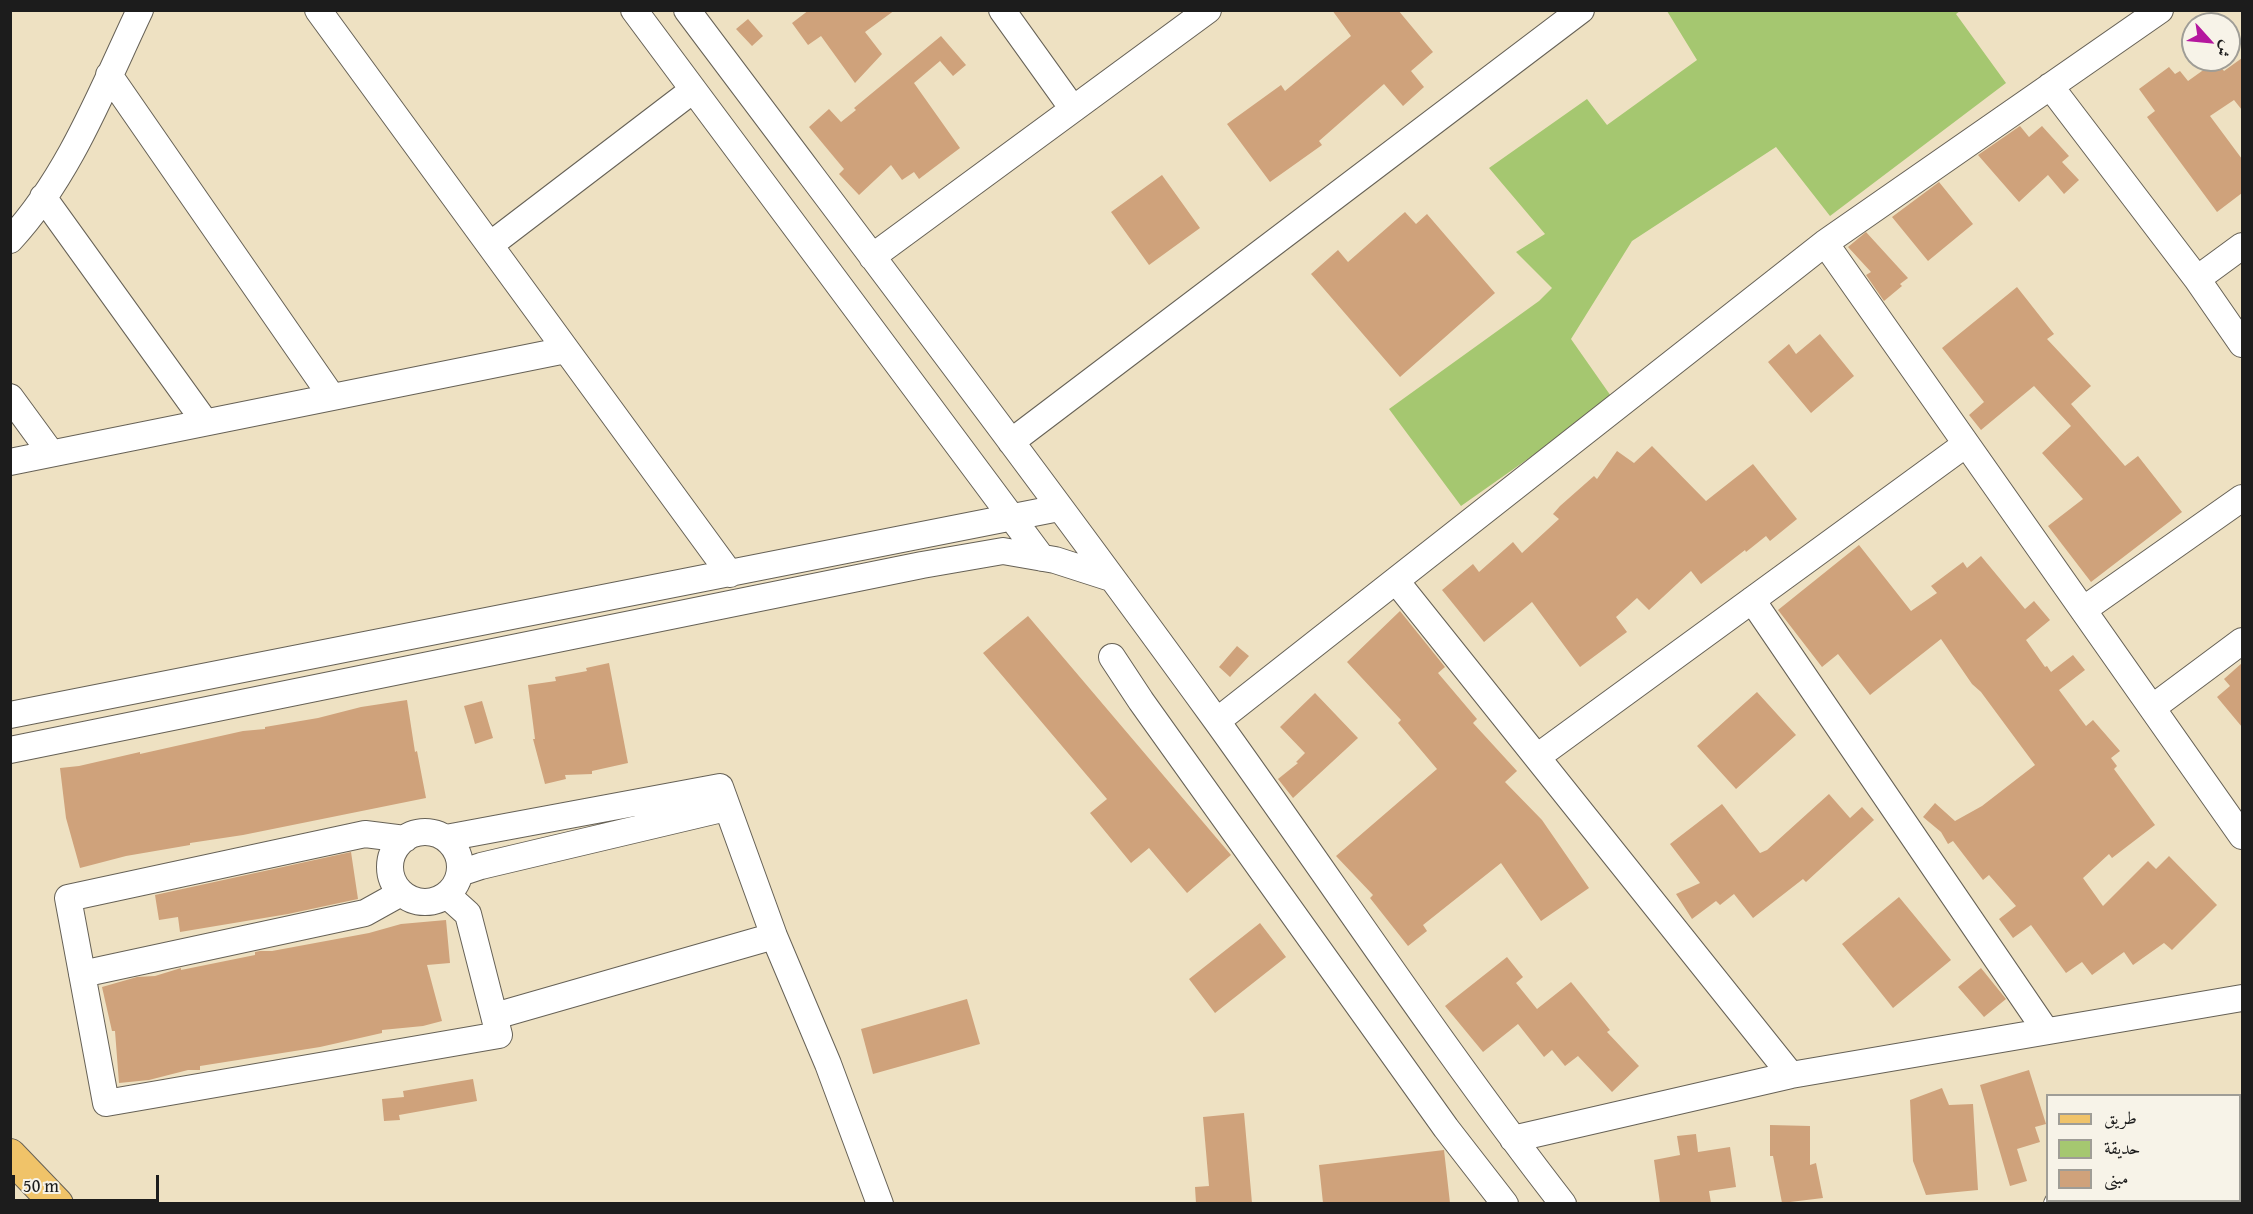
<!DOCTYPE html>
<html>
<head>
<meta charset="utf-8">
<style>
  body { margin:0 }
  #map { position:relative; width:2253px; height:1214px; overflow:hidden; background:#eee1c2; font-family:"Gentium Book Plus",Amiri,serif }
  canvas { display:block }
  .frame { position:absolute; inset:0; border:12px solid #1c1c1c; pointer-events:none }
  .legend { position:absolute; left:2046px; top:1094px; width:195px; height:108px; box-sizing:border-box; background:#f7f3e8; border:2px solid #9f9d96; margin:0; padding:8px 10px; list-style:none; font-size:18px; color:#1c1c1c }
  .legend li { display:flex; align-items:center; gap:12px; height:30px }
  .legend b { width:30px; border:2px solid #9f9d96 }
  .north { position:absolute; left:2181px; top:12px; width:60px; height:60px; box-sizing:border-box; background:#f7f3e8; border:2px solid #9f9d96; border-radius:50%; rotate:117deg; font-size:16px; font-weight:700; line-height:24px; text-align:center; color:#1c1c1c }
  .north::after { content:''; display:block; margin:auto; width:21px; height:27px; background:#b5179e; clip-path:polygon(50% 0,100% 100%,50% 72%,0 100%) }
  .scale { position:absolute; left:12px; top:1175px; width:147px; height:27px; box-sizing:border-box; border:3px solid #1c1c1c; border-top:0; padding-left:8px; font-size:18px; line-height:21px; white-space:nowrap; color:#1c1c1c; -webkit-text-stroke:4px #f7f3e8; paint-order:stroke }
</style>
</head>
<body>
<div id="map">
<canvas width="2253" height="1214"></canvas>
<div class="frame"></div>
<ul class="legend">
<li><b style="height:8px;background:#f0c369"></b>طريق</li>
<li><b style="height:16px;background:#a5c770"></b>حديقة</li>
<li><b style="height:16px;background:#cfa27b"></b>مبنى</li>
</ul>
<div class="north">ش</div>
<div class="scale">50 m</div>
</div>
<script>
const context = document.querySelector('canvas').getContext('2d');
context.lineJoin = 'round';
function fillPath(path, color) { context.fillStyle = color; context.fill(path, 'evenodd'); }
function strokePath(path, color, width, dash) { context.strokeStyle = color; context.lineWidth = width; context.lineCap = dash ? 'butt' : 'round'; context.setLineDash(dash || []); context.stroke(path); }
fillPath(new Path2D(`
  M1667 11H1960L1956 14 2006 83 1830 216 1776 147 1632 241 1571 339 1613 399 1461 506 1389 409 1539 301 1552 288 1516 252 1545 234 1489 168 1587 99 1607 125 1697 60Z`), '#a5c770');
fillPath(new Path2D(`
  M809 10H895L865 32 882 54 855 83 821 36 808 45 792 23Z
  M1332 10H1398L1433 52 1411 71 1424 87 1403 106 1384 84 1319 141 1322 145 1270 182 1227 124 1281 85 1285 91 1351 36Z
  M748 19 763 36 752 46 736 29Z
  M941 36 966 65 953 76 940 61 914 83 960 148 919 179 914 172 902 180 891 165 859 195 839 174 844 169 809 127 829 109 841 122 856 110 854 108Z
  M2242 58V110L2234 100 2210 116 2242 159V193L2217 212 2147 117 2155 111 2139 89 2169 67 2175 74 2180 71 2188 81 2216 61 2224 71Z
  M2020 126 2029 137 2042 126 2069 156 2062 162 2079 180 2064 194 2048 175 2019 202 1978 155Z
  M1162 175 1200 228 1149 265 1111 212Z
  M1939 182 1973 224 1928 261 1892 217Z
  M1405 212 1416 224 1427 214 1495 293 1400 377 1311 274 1338 250 1348 262Z
  M1866 232 1908 278 1900 284 1902 286 1884 301 1866 275 1871 272 1848 247Z
  M2017 287 2054 334 2047 339 2091 386 2071 404 2125 466 2138 456 2182 512 2091 582 2048 526 2083 499 2042 453 2071 426 2034 386 1981 430 1969 415 1984 402 1942 348Z
  M1820 334 1854 376 1811 413 1768 362 1789 344 1796 354Z
  M1652 446 1706 501 1753 464 1797 519 1770 541 1766 536 1746 552 1745 550 1701 584 1691 571 1649 610 1637 598 1616 617 1627 632 1580 667 1532 602 1484 642 1442 590 1473 564 1479 572 1513 542 1522 553 1559 519 1553 514 1560 506 1594 476 1597 479 1617 451 1634 463Z
  M1859 545 1911 611 1937 593 1931 586 1963 562 1967 568 1981 556 2025 609 2034 601 2050 620 2026 640 2045 667 2047 666 2051 672 2073 655 2085 670 2059 690 2086 726 2093 720 2120 751 2111 758 2117 766 2114 769 2155 825 2112 858 2109 854 2083 878 2103 906 2148 861 2156 869 2169 856 2217 905 2172 950 2164 943 2133 965 2124 952 2092 975 2082 962 2066 973 2031 925 2013 938 1999 919 2016 906 1989 875 1983 880 1953 841 1948 844 1941 832 1923 817 1935 803 1955 821 1982 806 2035 765 1981 692 1972 684 1941 639 1870 695 1838 654 1822 667 1778 610Z
  M1400 611 1445 667 1438 673 1477 719 1473 723 1517 771 1505 782 1542 820 1589 888 1541 921 1501 863 1423 925 1427 931 1408 946 1370 898 1373 895 1336 856 1437 769 1398 723 1401 720 1347 662Z
  M1028 616 1231 855 1187 893 1149 848 1131 863 1090 813 1107 799 983 653Z
  M1237 646 1249 656 1230 677 1219 667Z
  M609 663 628 763 592 771V774L565 775 566 779 545 784 533 739H535L528 685 556 681 555 677 587 671 586 668Z
  M2242 663V727L2217 697 2230 686 2224 679Z
  M1757 692 1796 735 1736 789 1697 746Z
  M1315 693 1358 738 1293 798 1278 779 1298 763 1296 762 1305 753 1280 727Z
  M407 700 415 752 417 751 426 798 243 835 190 843V845L126 856 80 868 66 818 60 768 79 766 140 752V754L243 731 265 729V727L318 718 361 707Z
  M482 701 493 738 475 744 464 706Z
  M1829 794 1850 818 1862 807 1874 820 1806 882 1803 879 1753 918 1734 894 1720 905 1716 901 1692 919 1676 894 1700 883 1670 844 1722 804 1760 853 1767 850Z
  M351 852 358 899 288 914 180 932 178 917 159 920 155 895Z
  M1899 897 1951 960 1893 1008 1842 944Z
  M446 920 450 963 427 965 442 1021 423 1026 382 1030V1033L320 1047 200 1066V1070H188L149 1080 119 1083 115 1031H112L102 987 137 977 155 976 181 968V970L255 955V952L260 951H272L369 933 401 924Z
  M1260 923 1286 957 1215 1013 1189 979Z
  M1507 957 1523 977 1516 983 1537 1009 1571 982 1610 1030 1607 1032 1639 1066 1612 1092 1578 1056 1565 1066 1552 1050 1544 1057 1518 1024 1483 1052 1445 1006Z
  M1981 968 2006 999 1984 1017 1958 987Z
  M967 999 980 1044 873 1074 861 1029Z
  M2029 1070 2046 1124 2035 1127 2040 1142 2017 1149 2027 1181 2010 1186 1980 1085Z
  M473 1079 477 1101 399 1115 400 1120 384 1121 382 1099 404 1097 403 1091Z
  M1942 1088 1949 1105 1973 1104 1978 1190 1926 1195 1913 1161 1910 1100Z
  M1244 1113 1252 1203H1196L1195 1187 1209 1186 1203 1117Z
  M1770 1125 1810 1126V1165L1816 1163 1823 1198 1782 1203 1773 1156H1770Z
  M1696 1134 1698 1152 1730 1147 1736 1187 1709 1191 1711 1203H1660L1654 1160 1680 1155 1677 1136Z
  M1444 1150 1450 1203H1323L1319 1165Z`), '#cfa27b');
const minor = new Path2D(`
  M318 10 730 574
  M634 10 1042 558
  M687 10C864 246 1043 481 1216 720 1332 881 1441 1047 1563 1204
  M1002 10 1073 109
  M109 75 332 397
  M2050 86 2197 279 2242 344
  M43 197 205 422
  M10 240C69 177 103 88 140 10
  M1825 243 2242 836
  M490 245 693 90
  M872 257 1208 10
  M2197 279 2242 246
  M10 397 51 453
  M1011 442 1581 10
  M10 462 566 350
  M1396 581 1791 1075
  M1752 600 2046 1031
  M2083 610 2242 498
  M1112 657 1141 701 1446 1128 1505 1204
  M2152 708 2242 641
  M10 715 1059 508
  M1217 721 1825 243 2160 10
  M10 750 922 565 1003 551 1055 560 1111 578
  M1537 757 1966 444
  M390 867a35 35 0 1 1 70 0a35 35 0 1 1-70 0Z
  M446 838 720 787 774 936 828 1064 880 1204
  M405 839 365 834 68 898 106 1103 499 1035 468 914 447 895
  M460 873 481 866 726 808
  M82 974 365 913 401 893
  M495 1016 774 936
  M1513 1139 1791 1075 2242 998
  M2240 1171H2242
  M2057 1204 2074 1200`);
const major = new Path2D(`
  M10 1155 57 1204`);
strokePath(minor, '#666156', 28);
strokePath(major, '#666156', 34);
strokePath(minor, '#fff', 26);
strokePath(major, '#f0c369', 32);
</script>
</body>
</html>
